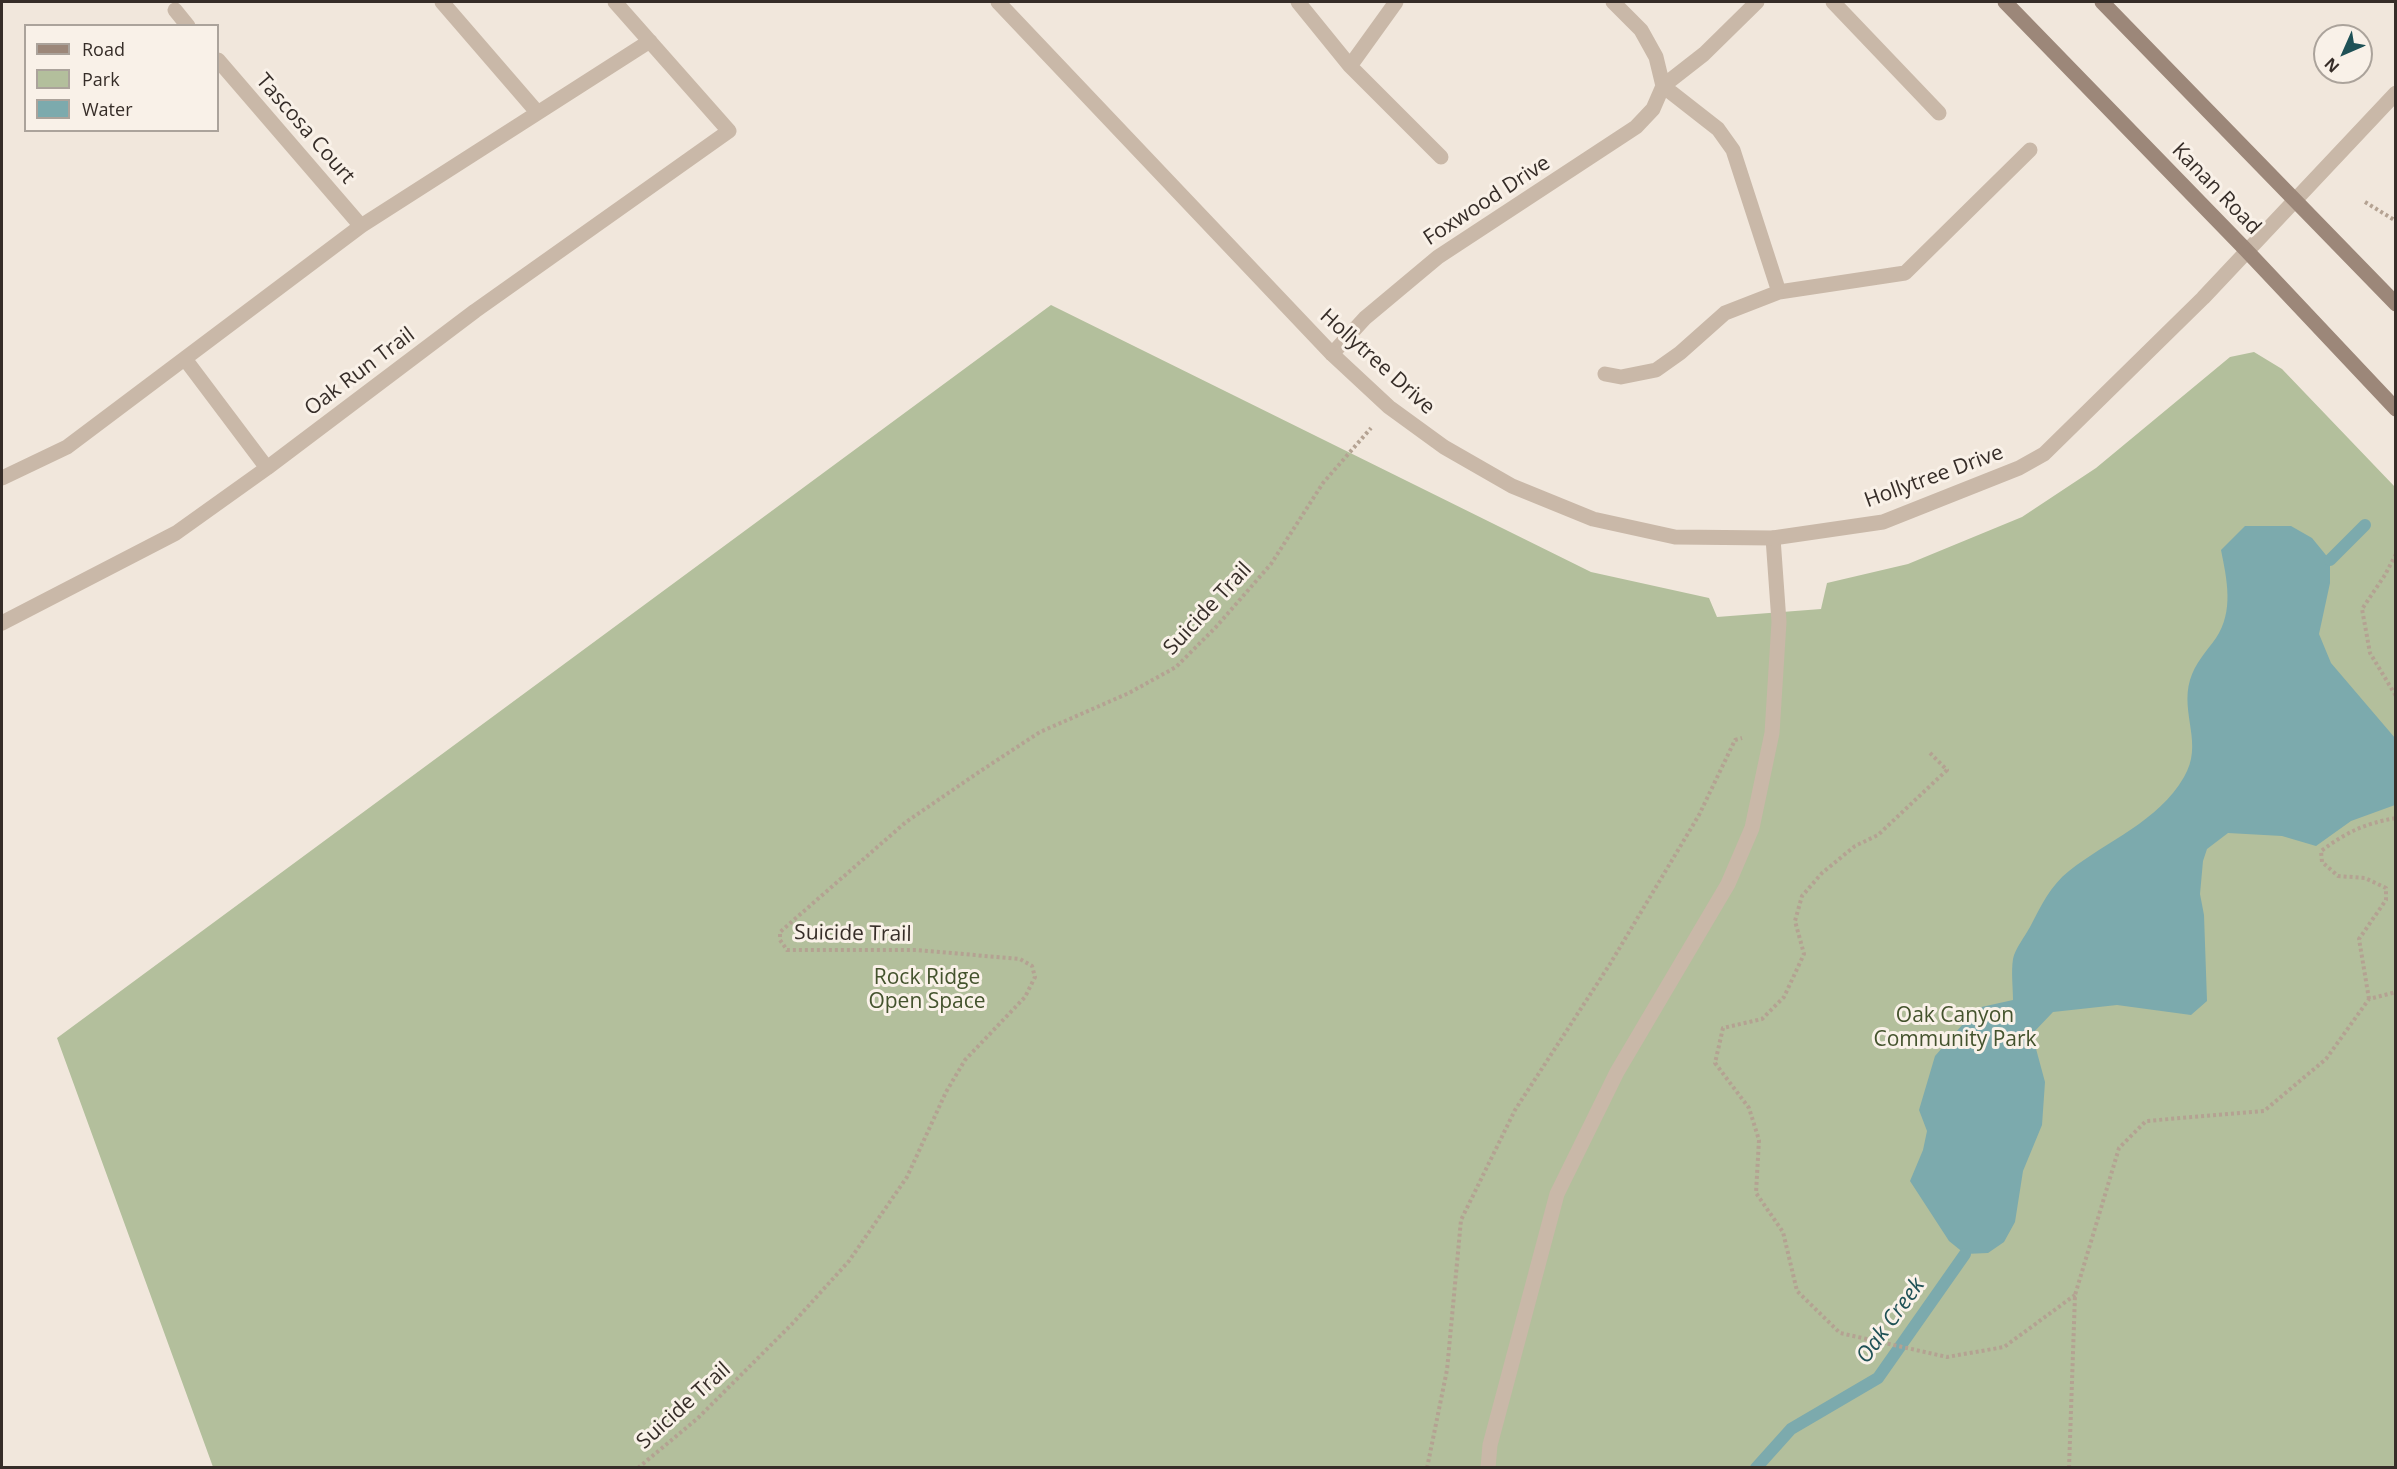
<!DOCTYPE html>
<html>
<head>
<meta charset="utf-8">
<style>
  body { margin:0 }
  #map { position:relative; width:2397px; height:1469px; overflow:hidden; background:#f1e7dc; font-family:"Open Sans",sans-serif }
  canvas { display:block }
  .frame { position:absolute; inset:0; border:3px solid #362d28; pointer-events:none }
  .legend { position:absolute; left:24px; top:24px; width:195px; height:108px; box-sizing:border-box; background:#f9f1e8; border:2px solid #aba39b; margin:0; padding:8px 10px; list-style:none; font-size:18px; color:#362d28 }
  .legend li { display:flex; align-items:center; gap:12px; height:30px }
  .legend b { width:30px; border:2px solid #aba39b }
  .north { position:absolute; left:2313px; top:24px; width:60px; height:60px; box-sizing:border-box; background:#f9f1e8; border:2px solid #aba39b; border-radius:50%; rotate:225deg; font-size:16px; font-weight:700; line-height:24px; text-align:center; color:#362d28 }
  .north::after { content:''; display:block; margin:auto; width:21px; height:27px; background:#1f5156; clip-path:polygon(50% 0,100% 100%,50% 72%,0 100%) }
</style>
</head>
<body>
<div id="map">
<canvas width="2397" height="1469"></canvas>
<div class="frame"></div>
<ul class="legend">
<li><b style="height:8px;background:#9c8779"></b>Road</li>
<li><b style="height:16px;background:#b3bf9c"></b>Park</li>
<li><b style="height:16px;background:#7caaad"></b>Water</li>
</ul>
<div class="north">N</div>
</div>
<script>
const context = document.querySelector('canvas').getContext('2d');
context.lineJoin = 'round';
function fillPath(path, color) { context.fillStyle = color; context.fill(path, 'evenodd'); }
function strokePath(path, color, width, dash) { context.strokeStyle = color; context.lineWidth = width; context.lineCap = dash ? 'butt' : 'round'; context.setLineDash(dash || []); context.stroke(path); }
function drawText(font, color, halo, rows, align = 'center') {
  context.font = font + ' "Open Sans",sans-serif'; context.lineWidth = 6; context.setLineDash([]); context.textBaseline = 'middle'; context.strokeStyle = halo; context.fillStyle = color; for (const [text, x, y, turn = 0] of rows) {
    context.save(); context.translate(x, y); context.rotate((+turn || 0) * Math.PI / 180); context.textAlign = isNaN(turn) ? turn : align; if (halo) context.strokeText(text, 0, 0); context.fillText(text, 0, 0); context.restore();
  }
}
fillPath(new Path2D(`
  M1051 305 1591 572 1709 598 1717 617 1821 609 1827 583 1908 564 2022 517 2096 468 2230 357 2254 352 2282 369 2395 487V1467H213L57 1038Z`), '#b3bf9c');
fillPath(new Path2D(`
  M2245 526H2291L2312 538 2330 560V583L2319 634 2331 663 2395 738V805L2351 821 2316 846 2282 836 2228 833 2207 849 2203 861 2200 894 2204 915 2207 1001 2191 1015 2117 1005 2053 1012 2032 1034 2045 1082 2042 1125 2023 1171 2015 1222 2004 1242 1988 1253 1965 1254 1949 1241 1910 1181 1923 1150 1927 1131 1919 1110 1935 1056 1977 1008 2013 1000C2013 987 2011 972 2013 959 2015 949 2025 936 2030 927 2041 906 2050 886 2069 871 2108 840 2158 822 2184 777 2204 744 2180 714 2190 680 2195 663 2206 652 2216 638 2234 611 2227 580 2221 550Z`), '#7caaad');
strokePath(new Path2D(`
  M2330 560 2365 525
  M1756 1468 1791 1429 1878 1378 1965 1254`), '#7caaad', 12);
strokePath(new Path2D(`
  M2365 202 2396 221
  M2396 554 2385 575 2362 609 2370 653 2396 696
  M1930 753 1947 770 1878 835 1855 846 1822 873 1802 896 1795 921 1804 954 1784 997 1762 1019 1723 1028 1715 1063 1749 1108 1759 1140 1756 1193 1783 1232 1797 1291 1840 1333 1947 1357 2004 1347 2075 1295
  M2369 999 2359 939 2386 900V888L2365 878 2338 876 2322 862 2321 851C2347 832 2363 824 2396 818
  M638 1468 698 1418 792 1324 849 1261 907 1177 946 1092 965 1060 1025 997 1035 977 1032 966 1020 959 917 950H787L780 940V932L906 822 979 772 1040 732 1129 693 1176 667 1216 627 1271 564 1323 483 1371 428
  M1427 1468 1447 1370 1461 1220 1515 1110 1610 964 1699 815 1735 740 1742 738
  M2069 1468 2075 1295 2119 1148 2146 1121 2264 1111 2326 1059 2369 999 2396 992`), '#b4a292', 4, [3, 3]);
strokePath(new Path2D(`
  M442 2 537 112
  M1298 2 1350 66 1441 157
  M1757 2 1704 54 1663 86 1718 129 1733 150 1779 292
  M1833 2 1939 113
  M175 10 188 26
  M218 60 361 226
  M1350 66 1396 2
  M1332 354 1365 318 1438 257 1636 127 1653 109 1663 86 1656 57 1641 30 1613 2
  M185 359 267 468
  M1605 374 1621 377 1656 370 1680 353 1725 313 1779 292 1905 273 2030 150
  M2 478 67 447 361 226 650 41
  M2 623 176 533 267 468 475 311 729 131 615 2
  M1488 1468 1490 1445 1557 1194 1617 1072 1728 884 1752 828 1772 733 1779 622 1773 538`), '#c9b8a8', 15);
strokePath(new Path2D(`
  M998 2 1332 354 1389 407 1444 447 1512 486 1593 519 1675 537 1773 538 1883 522 2019 468 2044 454 2203 298 2396 93`), '#c9b8a8', 15);
strokePath(new Path2D(`
  M2005 2 2246 250 2396 409
  M2102 2 2396 304`), '#9c8779', 15);
drawText('21px', '#362d28', '#f9f1e8', [
  ["Tascosa Court",305,129,49],
  ["Kanan Road",2216,189,46],
  ["Foxwood Drive",1487,201,-33],
  ["Hollytree Drive",1377,362,42],
  ["Oak Run Trail",360,372,-37],
  ["Hollytree Drive",1934,477,-20],
  ["Suicide Trail",1208,609,-47],
  ["Suicide Trail",853,934,1],
  ["Suicide Trail",684,1406,-42]
]);
drawText('21px', '#44532d', '#f9f1e8', [
  ["Rock Ridge",927,978],
  ["Open Space",927,1002],
  ["Oak Canyon",1955,1016],
  ["Community Park",1955,1040]
]);
drawText('italic 22px', '#1f5156', '#f9f1e8', [
  ["Oak Creek",1891,1321,-54]
]);
</script>
</body>
</html>
